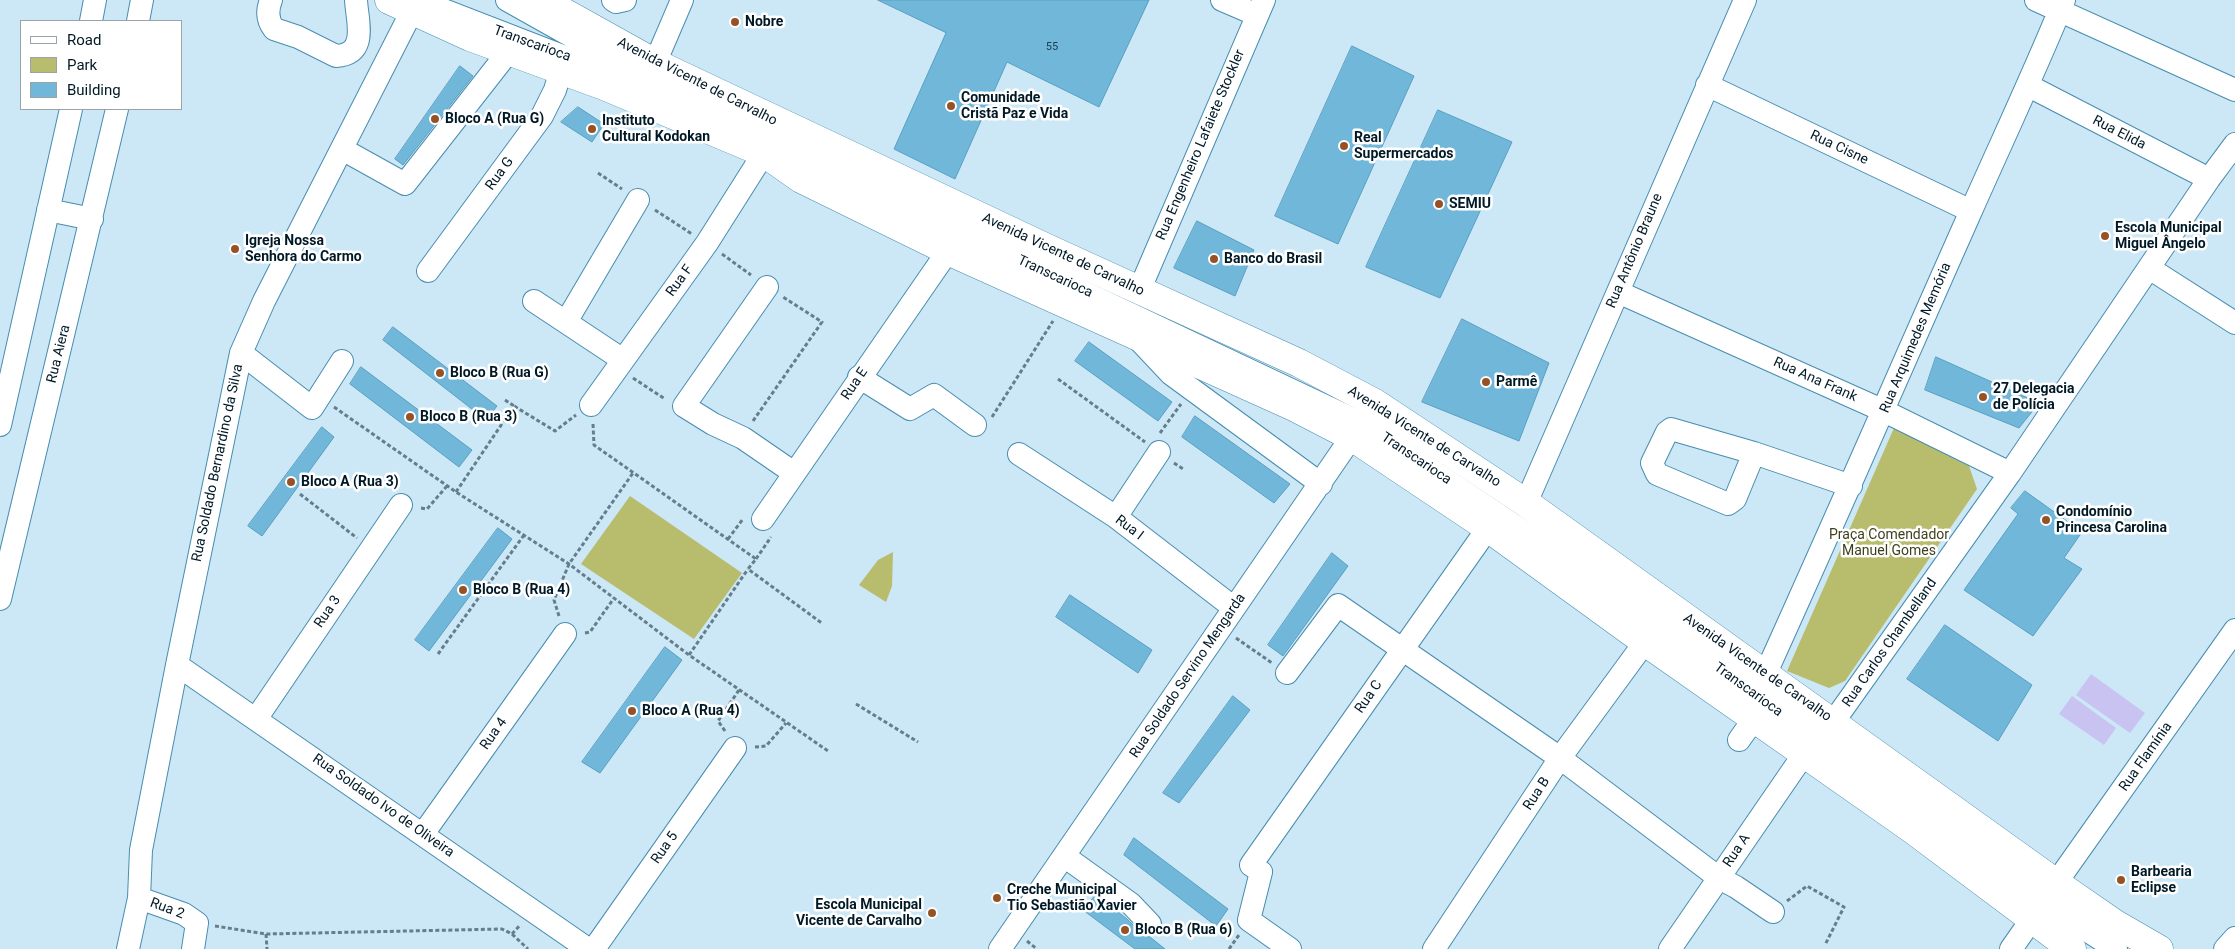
<!DOCTYPE html>
<html>
<head>
<meta charset="utf-8">
<style>
  body { margin:0 }
  #map { position:relative; width:2235px; height:949px; overflow:hidden; background:#cce7f6; font-family:Roboto,sans-serif }
  canvas { display:block }
  .legend { position:absolute; left:20px; top:20px; width:162px; height:90px; box-sizing:border-box; background:#fff; border:1px solid #99a3a8; margin:0; padding:6px 9px; list-style:none; font-size:15px; color:#001926 }
  .legend li { display:flex; align-items:center; gap:10px; height:25px }
  .legend b { width:25px; border:1px solid #99a3a8 }
</style>
</head>
<body>
<div id="map">
<canvas width="2235" height="949"></canvas>
<ul class="legend">
<li><b style="height:6px;background:#fff"></b>Road</li>
<li><b style="height:14px;background:#b8bc6d"></b>Park</li>
<li><b style="height:14px;background:#70b7da"></b>Building</li>
</ul>
</div>
<script>
const context = document.querySelector('canvas').getContext('2d');
context.lineJoin = 'round';
function fillPath(path, color) { context.fillStyle = color; context.fill(path, 'evenodd'); }
function strokePath(path, color, width, dash) { context.strokeStyle = color; context.lineWidth = width; context.lineCap = dash ? 'butt' : 'round'; context.setLineDash(dash || []); context.stroke(path); }
function drawText(font, color, halo, rows, align = 'center') {
  context.font = font + ' Roboto,sans-serif'; context.lineWidth = 5; context.setLineDash([]); context.textBaseline = 'middle'; context.strokeStyle = halo; context.fillStyle = color; for (const [text, x, y, turn = 0] of rows) {
    context.save(); context.translate(x, y); context.rotate((+turn || 0) * Math.PI / 180); context.textAlign = isNaN(turn) ? turn : align; if (halo) context.strokeText(text, 0, 0); context.fillText(text, 0, 0); context.restore();
  }
}
fillPath(new Path2D(`
  M1894 428 1969 466 1977 489 1845 681 1829 688 1787 671Z
  M630 496 742 573 694 639 581 564Z
  M893 552 892 586 886 602 859 585 878 560Z`), '#b8bc6d');
fillPath(new Path2D(`
  M2091 674 2145 713 2130 733 2076 695Z
  M2072 696 2116 728 2104 745 2059 714Z`), '#c9c3f2');
const building = new Path2D(`
  M878 0H1149L1099 107 1007 62 955 179 894 149 946 33Z
  M1352 46 1414 76 1338 244 1275 216Z
  M460 66 473 76 403 165 395 159Z
  M578 107 604 124 592 142 561 122Z
  M1438 110 1512 142 1440 298 1366 267Z
  M1197 221 1254 250 1235 296 1174 268Z
  M1462 319 1549 363 1519 441 1422 402Z
  M393 327 497 406 486 420 383 340Z
  M1089 342 1172 402 1158 421 1075 361Z
  M1936 357 2039 403 2019 428 1925 390Z
  M361 367 472 450 459 467 350 384Z
  M1195 416 1290 484 1274 503 1182 437Z
  M322 427 334 437 262 536 248 526Z
  M2025 491 2082 532 2064 558 2082 569 2033 636 1964 590 2018 514 2011 508Z
  M498 528 512 539 429 651 415 640Z
  M1332 553 1348 566 1283 656 1268 645Z
  M1070 595 1152 650 1138 673 1056 617Z
  M1945 625 2032 685 1998 741 1907 679Z
  M665 647 682 660 600 773 582 762Z
  M1233 696 1250 710 1179 803 1163 793Z
  M1134 838 1228 909 1216 926 1124 855Z
  M1096 895 1127 919 1141 933 1150 937 1165 949H1135L1083 910Z`);
fillPath(building, '#70b7da');
strokePath(building, '#589fc1', 1);
const minor = new Path2D(`
  M271 0C267 10 267 20 274 29L298 37 336 56C369 54 357 21 356 0
  M507 0 630 69
  M613 0 616 2 625 0
  M1222 0 1257 15
  M2036 0 2235 90
  M428 4 570 59 648 84 716 118 1361 423 1572 564 2052 908 2116 949
  M91 21 95 0
  M138 21 142 0
  M655 63 682 0
  M1707 85 1971 211
  M2029 86 2209 179
  M342 149 405 184 509 51
  M48 210 92 219
  M2149 268 2235 323
  M428 271 542 116 555 90 561 70
  M767 287 684 406 713 424 743 438 794 473
  M1139 291 1264 0
  M1618 292 1884 411 2010 473
  M534 301 623 360
  M566 322 638 200
  M1138 339 1171 374 1321 484
  M241 353 312 408 342 361
  M859 377 910 409 934 395 975 425
  M591 405 707 243 764 153
  M0 425 71 109
  M1754 453 1671 429 1667 432 1652 463 1657 474 1728 504 1735 499 1754 453 1851 486
  M1019 454 1116 517 1234 608
  M1526 503 1745 0
  M1116 517 1159 452
  M763 519 948 251
  M0 599 117 109
  M177 665 588 949
  M1287 673 1338 605 1560 758 1719 878 1736 887 1773 912
  M1765 675C1835 521 1902 366 1971 211 2002 141 2035 71 2064 0
  M256 719 401 505
  M1834 721 2010 473 2209 179 2235 144
  M1739 740 1754 719
  M423 834 565 634
  M1064 856 1131 904 1150 924
  M2056 883 2235 630
  M139 898 184 914 197 923 193 949
  M128 949 139 898 141 850 177 665 241 353 264 301 412 11
  M594 949 735 748
  M1000 949 1362 422
  M1290 949 1249 920 1261 872 1251 865 1488 528
  M1434 949 1560 758 1645 642
  M1670 949 1804 754
  M2011 949 2032 919
  M2225 949 2235 938`);
const major = new Path2D(`
  M389 0 470 37 604 86 764 153 801 179 948 251 1296 408 1352 437 1488 528 1645 642 1913 830 2072 949
  M542 0 655 63 1047 248 1299 363 1375 403 1526 503 2056 883 2114 923 2159 949`);
strokePath(minor, '#478daf', 24);
strokePath(major, '#478daf', 29);
strokePath(new Path2D(`
  M598 173 622 189
  M655 210 692 234
  M722 254 751 275
  M633 378 665 399
  M1058 379 1145 442
  M505 400 514 406
  M334 407 456 492 569 564 689 655 828 751
  M992 417 1053 321
  M753 421 822 322 783 297
  M593 424 594 445 756 559 748 569 823 624
  M1160 433 1181 404
  M1174 463 1183 469
  M456 492 514 406 555 431 576 415
  M300 494 357 538
  M421 508 427 509 447 486
  M728 539 743 519
  M756 559 771 537
  M559 616 554 600 569 564 633 473
  M585 633 590 632 614 598
  M1236 638 1272 663
  M438 654 524 535
  M689 655 748 569
  M856 704 918 742
  M725 731 718 721 739 690
  M755 747 766 746 786 723
  M1787 901 1807 886 1844 907 1825 945
  M215 926 266 934 502 929 512 934 528 949
  M266 934 267 949
  M512 934 520 925
  M1027 941 1037 949
  M1229 949 1239 935`), '#647e8b', 3, [4, 2.5]);
strokePath(minor, '#fff', 22);
strokePath(major, '#fff', 28);
for (const [x, y, r, color] of [
  [735,22,5,"#965225"],
  [951,106,5,"#965225"],
  [435,119,5,"#965225"],
  [592,129,5,"#965225"],
  [1344,146,5,"#965225"],
  [1439,204,5,"#965225"],
  [2105,236,5,"#965225"],
  [235,249,5,"#965225"],
  [1214,259,5,"#965225"],
  [440,373,5,"#965225"],
  [1486,382,5,"#965225"],
  [1983,397,5,"#965225"],
  [410,417,5,"#965225"],
  [291,482,5,"#965225"],
  [2046,520,5,"#965225"],
  [463,590,5,"#965225"],
  [632,711,5,"#965225"],
  [2121,880,5,"#965225"],
  [997,898,5,"#965225"],
  [932,913,5,"#965225"],
  [1125,930,5,"#965225"]
]) { const dot = new Path2D(); dot.arc(x, y, r, 0, 2 * Math.PI); context.fillStyle = color; context.fill(dot); strokePath(dot, '#fff', 2); }
drawText('11px', '#1c4053', null, [
  ["55",1052,47]
]);
drawText('bold 14px', '#001926', '#fff', [
  ["Nobre",745,22],
  ["Comunidade",961,98],
  ["Cristã Paz e Vida",961,114],
  ["Bloco A (Rua G)",445,119],
  ["Instituto",602,121],
  ["Cultural Kodokan",602,137],
  ["Real",1354,138],
  ["Supermercados",1354,154],
  ["SEMIU",1449,204],
  ["Escola Municipal",2115,228],
  ["Miguel Ângelo",2115,244],
  ["Igreja Nossa",245,241],
  ["Senhora do Carmo",245,257],
  ["Banco do Brasil",1224,259],
  ["Bloco B (Rua G)",450,373],
  ["Parmê",1496,382],
  ["27 Delegacia",1993,389],
  ["de Polícia",1993,405],
  ["Bloco B (Rua 3)",420,417],
  ["Bloco A (Rua 3)",301,482],
  ["Condomínio",2056,512],
  ["Princesa Carolina",2056,528],
  ["Bloco B (Rua 4)",473,590],
  ["Bloco A (Rua 4)",642,711],
  ["Barbearia",2131,872],
  ["Eclipse",2131,888],
  ["Creche Municipal",1007,890],
  ["Tio Sebastião Xavier",1007,906],
  ["Escola Municipal",922,905,"right"],
  ["Vicente de Carvalho",922,921,"right"],
  ["Bloco B (Rua 6)",1135,930]
], 'left');
drawText('14px', '#001926', '#fff', [
  ["Transcarioca",532,44,20],
  ["Avenida Vicente de Carvalho",697,82,27],
  ["Rua Elida",2119,133,27],
  ["Rua Engenheiro Lafaiete Stockler",1201,145,-67],
  ["Rua Cisne",1839,148,25],
  ["Rua G",500,174,-54],
  ["Rua Antônio Braune",1635,251,-67],
  ["Avenida Vicente de Carvalho",1063,255,25],
  ["Transcarioca",1055,277,25],
  ["Rua F",680,281,-54],
  ["Rua Arquimedes Memória",1916,338,-67],
  ["Rua Aiera",59,354,-76],
  ["Rua Ana Frank",1815,380,24],
  ["Rua E",855,384,-56],
  ["Avenida Vicente de Carvalho",1424,437,32],
  ["Transcarioca",1416,459,34],
  ["Rua Soldado Bernardino da Silva",218,463,-78],
  ["Rua I",1129,528,37],
  ["Rua 3",328,612,-56],
  ["Rua Carlos Chambelland",1890,643,-55],
  ["Avenida Vicente de Carvalho",1757,668,35],
  ["Rua Soldado Servino Mengarda",1188,676,-56],
  ["Transcarioca",1748,690,36],
  ["Rua C",1369,697,-55],
  ["Rua 4",494,734,-55],
  ["Rua Flamínia",2146,757,-55],
  ["Rua B",1537,794,-57],
  ["Rua Soldado Ivo de Oliveira",383,806,35],
  ["Rua 5",665,848,-55],
  ["Rua A",1737,851,-56],
  ["Rua 2",167,909,21]
]);
drawText('14px', '#3e401b', '#fff', [
  ["Praça Comendador",1889,535],
  ["Manuel Gomes",1889,551]
]);
</script>
</body>
</html>
